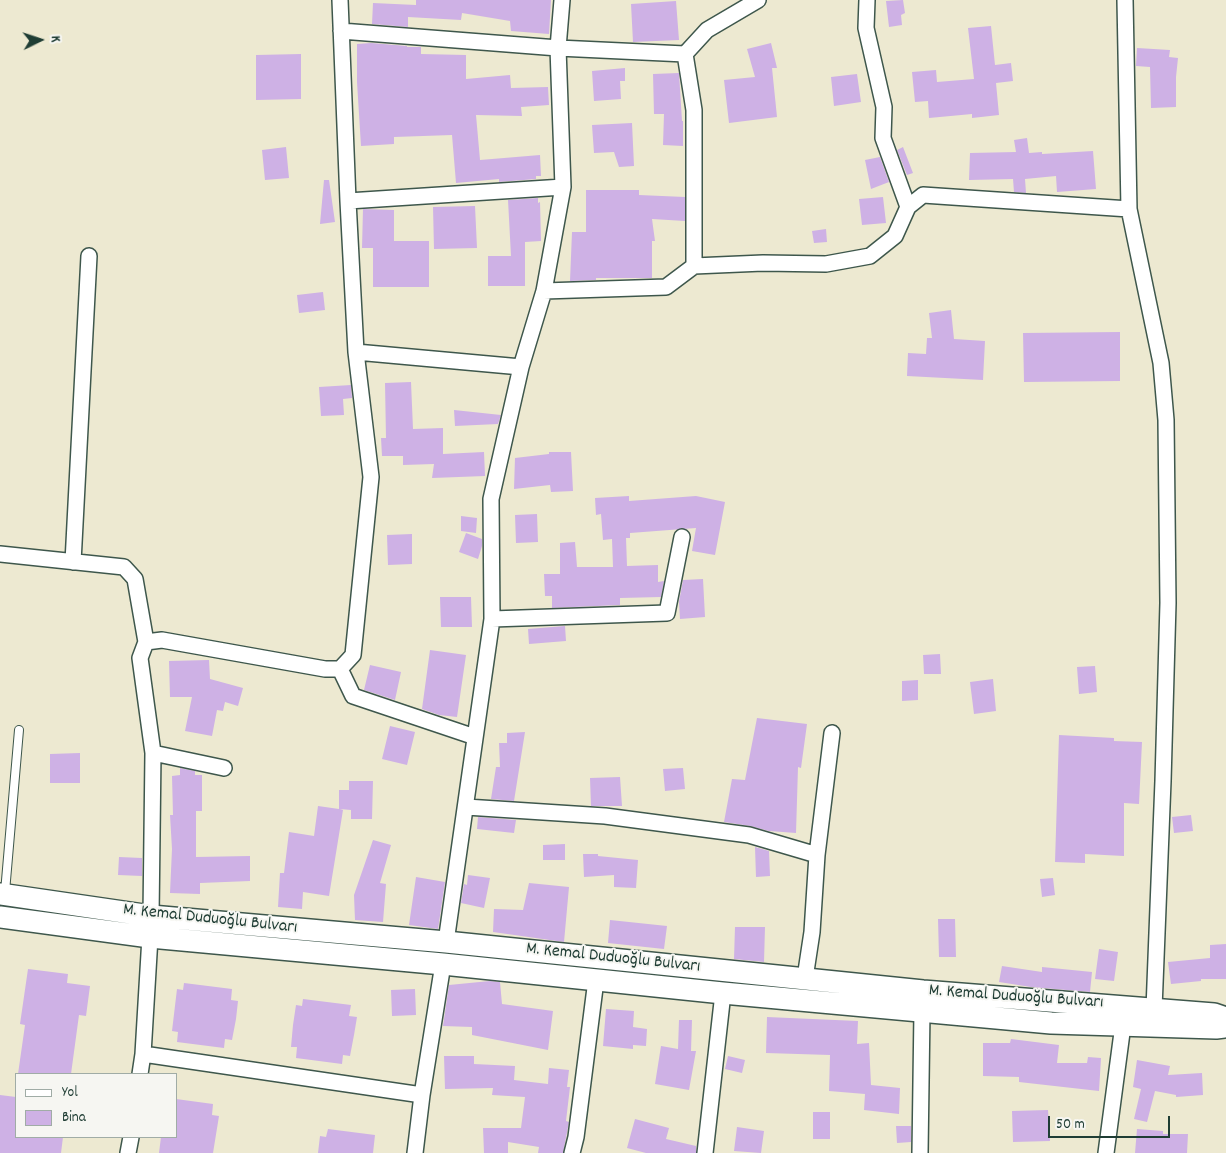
<!DOCTYPE html>
<html>
<head>
<meta charset="utf-8">
<style>
  body { margin:0 }
  #map { position:relative; width:1226px; height:1153px; overflow:hidden; background:#ede9d1; font-family:Dekko,sans-serif }
  canvas { display:block }
  .legend { position:absolute; left:15px; top:1073px; width:162px; height:65px; box-sizing:border-box; background:#f6f6f2; border:1px solid #a0aca6; margin:0; padding:6px 9px; list-style:none; font-size:15px; color:#1f3d34 }
  .legend li { display:flex; align-items:center; gap:10px; height:25px }
  .legend b { width:25px; border:1px solid #a0aca6 }
  .north { position:absolute; left:15px; top:15px; width:50px; height:50px; -webkit-text-stroke:4px #f6f6f2; paint-order:stroke; rotate:86deg; font-size:14px; font-weight:700; line-height:20px; text-align:center; color:#1f3d34 }
  .north::after { content:''; display:block; margin:auto; width:18px; height:22px; background:#1f3d34; clip-path:polygon(50% 0,100% 100%,50% 72%,0 100%) }
  .scale { position:absolute; left:1048px; top:1116px; width:122px; height:22px; box-sizing:border-box; border:2px solid #1f3d34; border-top:0; padding-left:6px; font-size:15px; line-height:18px; white-space:nowrap; color:#1f3d34; -webkit-text-stroke:4px #f6f6f2; paint-order:stroke }
</style>
</head>
<body>
<div id="map">
<canvas width="1226" height="1153"></canvas>
<ul class="legend">
<li><b style="height:6px;background:#fff"></b>Yol</li>
<li><b style="height:14px;background:#ceb1e5"></b>Bina</li>
</ul>
<div class="north">K</div>
<div class="scale">50 m</div>
</div>
<script>
const context = document.querySelector('canvas').getContext('2d');
context.lineJoin = 'round';
function fillPath(path, color) { context.fillStyle = color; context.fill(path, 'evenodd'); }
function strokePath(path, color, width, dash) { context.strokeStyle = color; context.lineWidth = width; context.lineCap = dash ? 'butt' : 'round'; context.setLineDash(dash || []); context.stroke(path); }
function drawText(font, color, halo, rows, align = 'center') {
  context.font = font + ' Dekko,sans-serif'; context.lineWidth = 4; context.setLineDash([]); context.textBaseline = 'middle'; context.strokeStyle = halo; context.fillStyle = color; for (const [text, x, y, turn = 0] of rows) {
    context.save(); context.translate(x, y); context.rotate((+turn || 0) * Math.PI / 180); context.textAlign = isNaN(turn) ? turn : align; if (halo) context.strokeText(text, 0, 0); context.fillText(text, 0, 0); context.restore();
  }
}
fillPath(new Path2D(`
  M416 0H551L549 34 511 31 510 21 462 13 461 20 408 17V27L372 24 373 3 416 5Z
  M903 0 905 13 901 15 902 25 889 27 886 1Z
  M676 1 679 40 633 42 631 4Z
  M991 26 995 65 1011 63 1013 81 996 83 999 115 972 118V114L929 118 928 101 915 102 912 72 936 70 937 82 974 79 968 28Z
  M371 43 407 46V47H421V54L466 55V79L510 75 511 88 548 87 549 105 521 107 522 116 476 115 480 160 540 155 541 176H536V179L499 182V179L456 183 452 135 394 137V144L361 146 357 82V44Z
  M771 43 777 68H772L777 117 729 123 724 80 755 77 747 49Z
  M1137 48 1170 50 1169 57 1178 58 1176 77V107L1151 108 1150 67 1136 66Z
  M301 54V99L256 100V55Z
  M625 68V81H620L621 99 594 101 592 71Z
  M679 73 682 121H683V146L663 145 664 114H654L653 74Z
  M857 74 861 102 834 106 831 77Z
  M632 123 634 166 619 167 614 152 594 153 592 125Z
  M1027 138 1029 153 1042 152V154L1093 151 1096 189 1057 192 1056 176 1025 179 1026 193 1014 192 1013 179 969 180 970 153 1016 152 1014 140Z
  M286 147 289 178 265 180 262 150Z
  M903 147 913 173 907 175 897 150Z
  M880 157 889 182 871 189 865 160Z
  M324 180H329L335 222 320 224Z
  M586 190H639V195L685 197V221L652 219 655 241H652V278H596V280L570 281 572 232H586Z
  M883 197 886 223 862 225 859 199Z
  M538 198V203L540 202 541 241 525 242V286H488V256H511L508 200Z
  M475 206 477 248 434 249 433 207Z
  M363 209 394 210V241H429V287H373V248H362Z
  M826 229 827 242 814 243 812 231Z
  M323 292 325 310 299 313 297 295Z
  M951 310 954 339 985 341 983 380 907 376 908 353 926 354 927 338H932L929 313Z
  M1120 332V381L1024 382 1023 333Z
  M411 382 413 429 443 428V454L484 452 485 476 432 478 434 464 403 465V456H382L381 438H386L385 383Z
  M351 385 352 398 343 399 344 415 321 416 319 387Z
  M454 410 501 415 498 424 455 426Z
  M549 452H571L573 491 551 492 550 485 514 489 515 458 549 454Z
  M629 496V501L696 496 725 502 715 555 692 551 696 528 630 533V538H626L627 566 658 565V582L664 581 661 597 620 598V605L552 608V596H545L544 574H560V543L575 542 577 567H613L612 539 603 540 601 514 596 515 595 498Z
  M537 514 538 542 516 543 515 515Z
  M461 516 477 518 476 533 461 531Z
  M466 533 482 539V546L478 559 459 552Z
  M412 534V564L388 565 387 535Z
  M703 579 705 617 680 619 679 602 683 580Z
  M440 597H471L472 627H441Z
  M565 626 566 641 529 644 528 629Z
  M430 650 466 655 457 717 439 715 422 709Z
  M940 654 941 674H924L923 655Z
  M209 660 210 679 243 688 238 706 225 702 223 711 217 710 212 736 185 731 192 697H170L169 661Z
  M370 665 401 672 395 700 364 690Z
  M1095 666 1097 692 1079 694 1077 667Z
  M993 679 996 711 974 714 970 682Z
  M918 680V700L902 701V681Z
  M757 718 807 724 801 768 798 767 796 833 769 831 750 826 724 822 732 779 745 780Z
  M390 726 415 732 407 765 382 759Z
  M525 732 514 801 491 799 496 767H500L499 743H507V733Z
  M1059 735 1114 738V741L1142 742 1139 804 1124 803V856L1085 854V863L1055 862Z
  M80 753V783H50V754Z
  M180 768 195 771V775H202V811H196V857L250 856V881L200 883V894L170 893 172 849 170 815H173L172 776 180 775Z
  M683 768 685 789 665 791 663 769Z
  M620 777 622 806H591L590 778Z
  M349 781H373L372 819H351V810L340 809 343 810 329 896 303 892 302 909 278 907 280 873H284L289 832 314 836 318 806 339 809V790H349Z
  M1191 815 1193 831 1174 833 1172 817Z
  M478 817 516 820 514 833 477 829Z
  M373 840 391 845 380 883 386 884 383 922 355 920 354 895Z
  M565 844V860H543V845Z
  M755 847 769 851 770 876 756 877Z
  M583 854H598V856L638 860 636 888 614 887V875L584 877Z
  M119 857 142 858V876L118 875Z
  M468 875 490 878 484 908 461 903 464 884 467 885Z
  M416 877 445 882 438 929 409 925Z
  M1053 878 1055 895 1042 897 1040 879Z
  M529 883 569 887 564 942 493 932 494 909 523 910Z
  M938 919H955L956 957H939Z
  M610 920 667 926 664 949 608 943Z
  M735 927H765L764 962 734 959Z
  M1226 944V979H1201V981L1171 984 1168 962 1210 958V945Z
  M1099 949 1118 952 1114 981 1095 979Z
  M1002 966 1042 972V967L1092 972 1090 992 1031 987 999 982Z
  M28 969 68 974 67 983 90 986 86 1016 79 1015 71 1074H18L25 1025 20 1024Z
  M490 981 500 982 502 1004 553 1011 548 1050 472 1035V1027L443 1026 449 985Z
  M184 983 232 989 231 1000 238 1001 236 1019 232 1040 225 1039 224 1048 177 1042 178 1032 172 1031 177 989 183 990Z
  M415 989 416 1015 392 1016 391 990Z
  M303 999 351 1005 349 1016 357 1017 354 1035 350 1056 343 1055 342 1064 296 1058 297 1047H291L293 1025 296 1005 302 1006Z
  M606 1009 634 1011 633 1027 647 1029 646 1046 633 1045V1049L603 1046Z
  M767 1017 858 1021 857 1044 869 1043 871 1085 900 1088 899 1114 864 1110 865 1094 829 1091 830 1055 766 1053Z
  M679 1020H692L691 1051H696L689 1090 655 1084 661 1046 678 1049Z
  M1011 1039 1059 1045 1057 1063H1087L1088 1057 1101 1058 1099 1091 1019 1082V1077L983 1076V1043H1010Z
  M444 1056H474V1064L515 1066 514 1080 548 1084 549 1068 569 1070 567 1087H570L566 1121 569 1122 563 1153H538L539 1147 508 1142V1153H484L483 1128H521L525 1097 492 1095 493 1088 445 1089Z
  M728 1056 745 1060 742 1073 725 1069Z
  M1137 1060 1170 1066 1168 1075 1202 1073 1203 1095 1176 1097V1095L1155 1091 1147 1122 1134 1119 1141 1089 1133 1087Z
  M0 1095 16 1097V1137H63L61 1153H0Z
  M176 1099 213 1104 212 1115 219 1116 213 1153H159L161 1137H176Z
  M1048 1110 1050 1141 1013 1142 1012 1111Z
  M813 1112H830V1139H813Z
  M635 1119 669 1128 666 1139 696 1146V1153H646L627 1148Z
  M896 1126H911V1142L897 1143Z
  M737 1127 764 1131 761 1153 734 1151Z
  M328 1129 375 1135 373 1153H318L320 1136 326 1137Z
  M1137 1129 1163 1131V1134H1188L1187 1153H1135Z`), '#ceb1e5');
const lane = new Path2D(`
  M5 892 19 730`);
const street = new Path2D(`
  M867 0 866 28 884 107 883 138 908 207
  M1125 0 1129 209 1161 363 1166 420 1168 603 1163 781 1154 1009
  M341 31 558 48 685 54
  M685 54 694 110V266L763 263 826 264 870 256 895 236 908 207 923 195 1129 209
  M685 54 707 30 758 0
  M348 201 563 187
  M544 291 666 287 694 266
  M356 352 521 367
  M0 554 124 567 135 579 146 642
  M73 562 89 256
  M492 619 667 613 682 537
  M340 669 353 696 475 737
  M153 753 224 768
  M466 807 605 816 749 835 817 855 812 932 805 978
  M817 855 832 733
  M151 916 153 753 140 658 146 642 162 640 325 669H340L353 655 371 477 356 352 348 201 340 0
  M446 942 492 619 491 499 521 367 544 291 563 187 558 48 562 0
  M143 1054 422 1095
  M140 1074 143 1054 150 937
  M128 1153 131 1137
  M415 1153 422 1095 443 964
  M572 1153 576 1137 596 980
  M705 1153 723 993
  M920 1153 922 1011
  M1106 1153 1123 1025`);
const secondary = new Path2D(`
  M0 894 151 916 446 942 923 991 1214 1014 1226 1018
  M0 917 150 937 443 964 723 993 1051 1023 1216 1028 1224 1027`);
strokePath(lane, '#3e574c', 10);
strokePath(street, '#3e574c', 18);
strokePath(secondary, '#3e574c', 24);
strokePath(lane, '#fff', 8);
strokePath(street, '#fff', 15);
strokePath(secondary, '#fff', 21);
drawText('18px', '#1f3d34', '#f6f6f2', [
  ["M. Kemal Duduoğlu Bulvarı",210,920,6],
  ["M. Kemal Duduoğlu Bulvarı",613,959,6],
  ["M. Kemal Duduoğlu Bulvarı",1016,998,4]
]);
</script>
</body>
</html>
